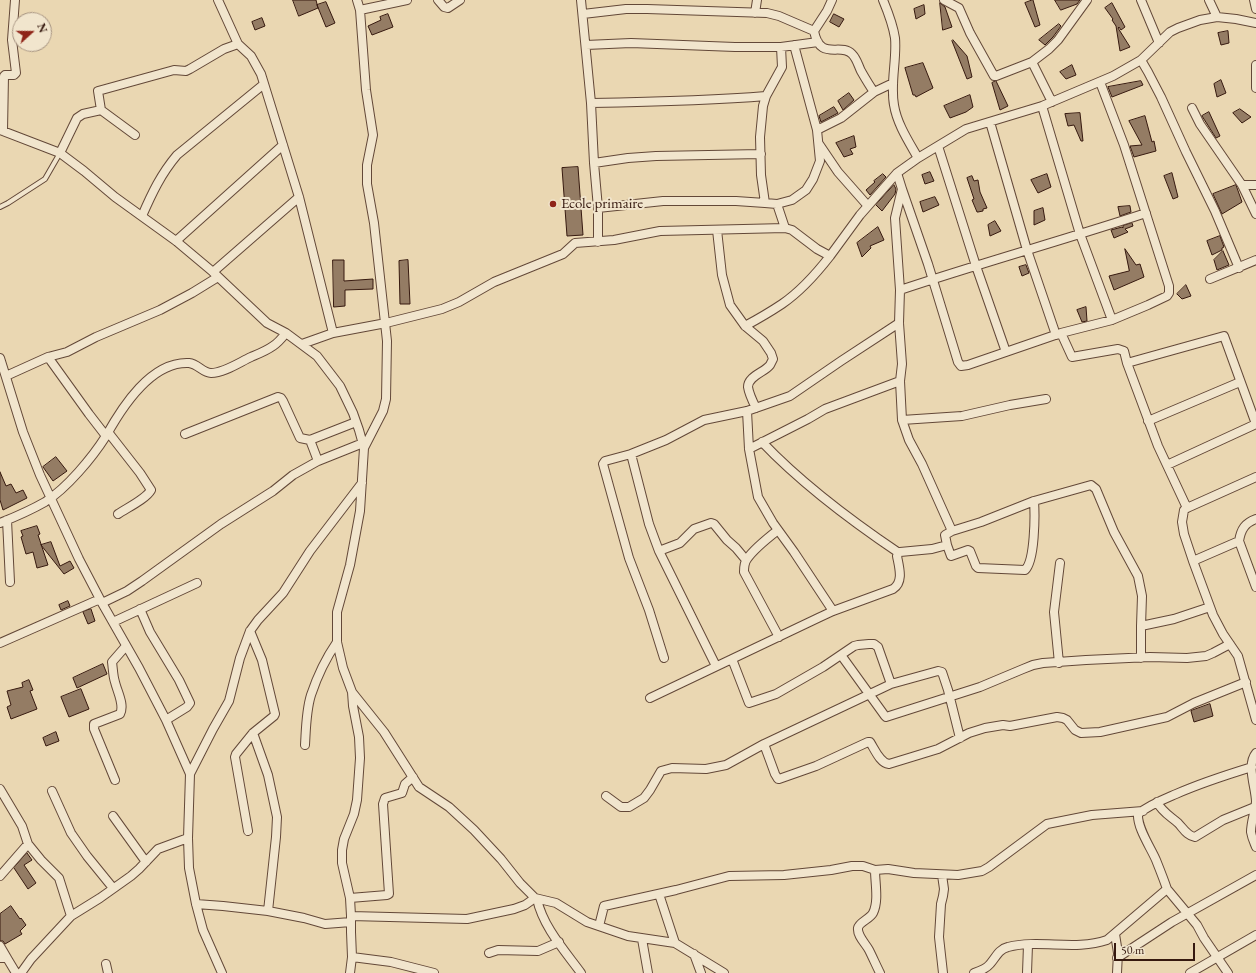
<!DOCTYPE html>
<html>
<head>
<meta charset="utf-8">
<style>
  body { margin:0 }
  #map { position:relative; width:1256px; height:973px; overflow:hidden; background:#ead7b2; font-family:"EB Garamond",serif }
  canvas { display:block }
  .north { position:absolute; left:12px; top:12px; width:40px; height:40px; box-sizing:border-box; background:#f1e5cd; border:1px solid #a69381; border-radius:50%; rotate:69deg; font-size:11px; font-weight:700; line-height:16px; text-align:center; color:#36190f }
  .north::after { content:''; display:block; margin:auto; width:14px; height:18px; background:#8f2418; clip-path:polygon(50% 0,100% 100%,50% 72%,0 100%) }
  .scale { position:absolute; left:1114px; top:943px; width:81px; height:18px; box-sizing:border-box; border:2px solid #36190f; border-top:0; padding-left:5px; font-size:12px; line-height:14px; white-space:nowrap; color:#36190f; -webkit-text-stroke:3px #f1e5cd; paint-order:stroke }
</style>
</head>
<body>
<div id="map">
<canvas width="1256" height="973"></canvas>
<div class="north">N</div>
<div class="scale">50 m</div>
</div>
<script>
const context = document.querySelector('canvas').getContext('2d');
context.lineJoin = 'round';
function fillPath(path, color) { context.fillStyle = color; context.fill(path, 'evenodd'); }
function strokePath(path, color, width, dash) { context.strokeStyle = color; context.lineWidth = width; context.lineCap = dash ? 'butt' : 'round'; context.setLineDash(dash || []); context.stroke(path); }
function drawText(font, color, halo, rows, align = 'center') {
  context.font = font + ' "EB Garamond",serif'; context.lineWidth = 4; context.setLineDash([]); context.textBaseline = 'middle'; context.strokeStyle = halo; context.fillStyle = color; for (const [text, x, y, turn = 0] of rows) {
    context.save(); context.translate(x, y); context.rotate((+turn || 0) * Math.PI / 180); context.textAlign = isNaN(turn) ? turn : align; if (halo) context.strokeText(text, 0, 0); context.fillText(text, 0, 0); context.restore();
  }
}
const building = new Path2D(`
  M293 0H316L318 8 299 16Z
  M1033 0 1040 25 1035 27 1025 3Z
  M1055 0H1080L1077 4 1061 10Z
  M326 2 335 23 326 27 317 5Z
  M940 3 945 7 952 27 943 30Z
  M1112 3 1125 27 1121 30 1119 27 1118 28 1130 47 1120 51 1116 26 1112 20 1113 19 1105 8Z
  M924 5 925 14 916 19 914 9Z
  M388 14 393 27 372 35 368 26 381 20 380 17Z
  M834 14 844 19 839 27 830 22Z
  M262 18 265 26 255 30 252 22Z
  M1059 24 1061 26 1053 37 1045 45 1039 40Z
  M1228 31 1229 43 1221 45 1218 33Z
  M953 40 967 56 972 77 967 79 952 41Z
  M923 63 933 88 916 97 915 95H913L905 68Z
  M1072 65 1076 75 1066 79 1060 72Z
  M1221 80 1226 93 1217 97 1214 84Z
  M996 81 1008 106 1000 110 992 83Z
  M1141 81 1143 85 1112 97 1108 87Z
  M849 93 854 100 843 110 838 101Z
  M970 95 973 107 966 112 950 118 944 106Z
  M834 107 838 113 821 122 819 116Z
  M1240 109 1251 117 1242 123 1233 113Z
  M1209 112 1220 136 1216 138 1202 116Z
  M1080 113 1083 141H1081L1074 125 1068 126 1065 114Z
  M1145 116 1152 142 1154 141 1156 151 1134 157 1130 146 1142 145 1129 121Z
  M854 136 856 147 850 149 853 154 844 157 836 143Z
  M578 167 583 235 567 236 562 168Z
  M930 172 934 181 925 184 922 175Z
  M1172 173 1178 197 1173 199 1164 176Z
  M883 174 886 177 870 195 866 190 875 182 874 181Z
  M1047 174 1051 187 1038 193 1031 180Z
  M972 176 974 181 978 180 980 192 987 208 983 209V211L978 212H977L972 200 974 199 967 178Z
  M894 185 896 189 895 194 882 211 876 205Z
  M1236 185 1242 202 1222 214 1213 194Z
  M935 197 939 205 923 212 920 202Z
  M1130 206 1131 212 1120 216 1118 207Z
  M1043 208 1045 220 1034 225V211Z
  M995 221 1001 231 990 236 988 225Z
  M1132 223 1133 226 1125 229 1128 232 1114 238 1111 230 1122 227 1123 228V226Z
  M878 227 884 240 870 246 871 248 862 257 857 243Z
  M1220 236 1224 247 1222 248V250L1212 255 1207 241Z
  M1125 249 1136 265 1140 264 1144 277 1114 290 1109 276 1129 271Z
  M1223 251 1229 265 1217 270 1214 260Z
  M333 260H344V281L373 279V289L345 290V306L334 307Z
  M408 260 410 304H400L399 261Z
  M1026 265 1029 273 1022 276 1019 267Z
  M1186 285 1191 296 1182 299 1177 294Z
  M1086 307 1087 321 1082 322 1077 310Z
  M56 457 67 471 53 481 43 467Z
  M0 472 6 486 11 484 16 493 23 490 27 498 3 510 0 500Z
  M37 526 40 534 38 535 48 565 37 568 33 552 26 554 21 537 23 536 21 531Z
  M51 542 60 566 70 561 74 568 64 574 41 545Z
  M68 601 70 606 61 610 59 605Z
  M91 609 95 621 88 624 83 612Z
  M103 664 107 674 77 688 73 678Z
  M29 680 33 690 30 691 37 709 11 719 7 707 11 705 7 691 23 687 22 683Z
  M81 689 89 709 69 717 61 697Z
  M1210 704 1213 716 1194 722 1191 711Z
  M56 732 59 741 46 746 43 738Z
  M27 853 32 860 24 865 36 883 28 889 14 868Z
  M11 906 20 919 21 918 26 925 20 931 22 934 5 944 3 941H0V914Z`);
fillPath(building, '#947c64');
strokePath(building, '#36190f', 1);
const service = new Path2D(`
  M0 207 8 203 45 179 60 153`);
const minor = new Path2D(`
  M218 0 238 44 251 56 261 74 299 197 333 333
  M357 0 360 10 366 90 373 135 367 165V184L374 223 387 341 386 399 383 411 364 448
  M438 0 444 7 448 8 460 0
  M581 0 591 103 594 163 598 208V242
  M883 0C888 12 893 25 895 38 897 60 890 83 894 105 897 124 909 142 918 158
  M944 0 959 8 970 33 994 76H996L1032 62 1049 49 1058 40 1087 0
  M1141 0 1159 43
  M1209 0 1217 17
  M1254 0 1256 9
  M360 10 407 0
  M755 13 757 0
  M583 14 626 9H647L767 13 779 16 814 31 827 11 832 0
  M814 31C820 62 840 42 852 54 857 59 858 65 861 71 865 78 869 85 874 92
  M586 45 631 43 735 47H781L818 42
  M781 47 782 67 766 96 763 106 760 137 761 175 765 203 777 204 785 228
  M1141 60 1148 72 1161 97 1186 152 1215 211 1239 268
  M1032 62 1052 102
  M1256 65V88
  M591 103C650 102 708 101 766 96
  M1042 106 1080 234 1112 320
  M1192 108 1200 124 1242 185 1256 214
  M101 110 98 91 174 70 186 71 190 69 224 49 238 44
  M990 122 1027 250 1056 335
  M0 130 60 153 84 171 115 197 176 241 213 272 267 323 286 333 317 356 340 386 353 413 359 430 364 448 360 511 350 565 337 612V642L343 668 352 692 384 732 419 787 449 807 474 830 501 859 520 883 535 898 556 903 587 922 628 936 675 943 724 973
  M817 130 841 118 874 92 893 83
  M3 131 4 76 5 75H14L16 73 12 40 15 0
  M819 144 838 172 868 206
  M938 146 976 266 1006 352
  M60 153 77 118 83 114 101 110 135 135
  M594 163 628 158 656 156 761 154
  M897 173 902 189 895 218 900 290 899 323 902 364 900 381 902 420 909 440 922 464 952 531
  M1242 185H1256
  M902 189 928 264 958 362 961 366 968 365 1061 333 1112 320 1148 305 1167 296 1169 293V286L1124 145 1100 82
  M777 204 792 200 806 190 813 179 820 161 817 130 794 45
  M598 208 663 201H736L765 203
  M142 216C152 193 161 174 177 155L264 84
  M717 230 722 275 730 305 745 326 763 341 771 353 773 359C772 361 771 363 770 365 765 372 748 376 748 387 749 394 753 402 756 408
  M176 241 283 145
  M213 272 299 197
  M1210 279 1256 260
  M900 290C981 263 1064 240 1146 213
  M745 326C758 319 770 312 782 304 801 291 816 274 830 256
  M1061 333 1072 357 1118 349 1124 351 1127 363
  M302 344 333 333 386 323 442 309 459 302 494 282 563 254 575 243 614 240 660 231 785 228 792 230 817 249 830 256 860 215 897 173 918 158 966 129 1042 106 1113 76 1141 60 1170 32 1178 28 1200 20 1217 17 1236 19 1256 23
  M0 358 23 432 40 475 79 559 102 603 139 668 166 720 190 774 188 838 189 868 196 904 203 930 222 973
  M6 376 48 357 67 352 96 337 160 310 192 293 218 277
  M747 411 749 449 758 497 773 523 794 552 833 611
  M902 420 962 416 1010 405 1046 399
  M1148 421 1240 382
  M108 432 140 473 151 490C146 499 127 508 118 514
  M185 434 278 397 281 398 283 401 300 438 310 440 356 422
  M106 436C122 407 151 361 189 363 198 364 203 373 211 373 224 373 240 362 251 357 258 354 266 351 273 346 278 343 282 338 286 333
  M310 440 318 461
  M762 442C803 485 850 520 899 553
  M749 449 808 419 825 409 900 381
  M631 454 605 461 603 464 629 558 649 610 664 658
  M1167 465 1256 424
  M1256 477 1187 508 1184 510 1182 522 1184 534 1193 561 1213 615 1223 634 1238 656 1256 720
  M1187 508 1158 446 1127 363 1224 336 1256 424
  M7 520 10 582
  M0 523C15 517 31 510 45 502 67 488 92 458 106 436L89 414 48 357
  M778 530C769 537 753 550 747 559 744 563 744 568 744 572L779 637
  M1239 541 1256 587
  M947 545 951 556 968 550 970 551 976 566 978 568 1025 570C1035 561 1035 515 1034 501
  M659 551 680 543 694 529 711 523 714 524 727 540 736 548 746 560
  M1193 561 1239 541C1241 529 1245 523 1256 519
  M102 603 127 591 142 581 221 524 273 491 293 475 318 461 363 443
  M140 609 150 632 179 680 190 703 187 707 166 720
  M113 622 197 583
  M0 643 100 599
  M841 655 885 716 886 717 980 687 1023 669 1033 665 1043 663 1086 660 1150 657 1187 658 1206 656 1213 653 1230 644
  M1141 658V626L1174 619 1210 607
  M732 659 749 703 776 694 823 667 854 646 858 645 869 644H874L878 647 891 684
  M1059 663 1054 612 1060 563
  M716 666 659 551 649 524 631 454 666 440 704 420 747 411 790 396 841 361 899 323
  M650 698 818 618 833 611 893 589C904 582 899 567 897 556L898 554 900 552 932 549 947 545 945 535 952 531 981 522 1034 501 1091 485 1096 489 1114 532 1138 576 1142 596 1141 626
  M253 733 268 775 277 817 276 837 268 911
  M764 744 775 774 778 779H779L816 766 868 742H870C875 750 880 763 889 764L938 749 969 733 985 728 1003 725 1010 726 1057 717 1063 718 1067 720 1075 730 1081 733 1100 732 1167 717 1194 703 1246 682
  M305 745C306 729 306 711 311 695 317 677 326 658 337 642
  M1256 753C1246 765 1256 788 1256 802 1255 812 1251 822 1251 832 1252 838 1254 842 1256 847
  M190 774 213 729 229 701 240 658 250 631 258 620 283 593 310 551 362 483
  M115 780 94 729V724L120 714C125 705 117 691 115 682 113 676 113 669 112 662L126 646
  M0 789 22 826 28 844 41 860 59 878 71 916
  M52 791 71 833 87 856 113 888
  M606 796 621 807H629L644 798 650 790 661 771 672 768 706 769 726 765 764 744 891 684 938 671 942 672 948 690 960 738
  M1157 802C1162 812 1170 816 1178 823 1183 828 1187 836 1195 837L1223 820 1255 807
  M113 816 146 862
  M248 831 235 757 236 754 253 733 274 716 275 714 262 660 250 631
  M875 870C875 883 879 901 873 913 870 919 859 922 858 928 857 936 866 944 869 950 873 958 876 965 880 973
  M942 875 944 889 943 896 941 904 939 937 943 973
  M0 876 28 844
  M1167 889 1197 925 1204 938 1228 973
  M659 894 675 943
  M350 898 387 895 389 894 383 804 385 798 402 793 405 784 413 777
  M537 899C543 927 565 951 581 973
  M196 904 223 906 268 911 304 918 325 924 351 922
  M351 916 467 919 514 909 525 905 535 898
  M599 926 604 906 676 890 729 876 784 875 831 870 852 866H863L875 870 888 869 914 873 958 875 982 871 989 867 1047 824 1092 815 1143 811
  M1115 934 1118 953 1117 973
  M642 939 648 973
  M0 946 7 958
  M489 953 498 950 538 951 559 942
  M694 954 701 973
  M352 957 391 962 434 973
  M0 958H7L16 973
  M1117 958 1172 922 1256 875
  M106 964 108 973
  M21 973 31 959 71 916 100 898 131 876 139 869 158 849 188 838
  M350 973 352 957 351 932V916L350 898 342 863V850L344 839 354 814 357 800 360 758 359 737 353 706 352 692
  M974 973C980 971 986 969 990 964 996 957 999 949 1008 947 1040 939 1075 951 1107 940L1167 889C1164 880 1160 870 1156 860 1151 848 1137 828 1138 814 1149 805 1162 800 1176 794 1201 783 1226 775 1252 767
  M1027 973 1028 945
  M1190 973 1256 935`);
strokePath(service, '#634838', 6);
strokePath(minor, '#634838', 10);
strokePath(service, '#f1e5cd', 4);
strokePath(minor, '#f1e5cd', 8);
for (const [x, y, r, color] of [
  [553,204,4,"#8f2418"]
]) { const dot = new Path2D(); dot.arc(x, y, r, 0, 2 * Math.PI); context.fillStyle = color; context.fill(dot); strokePath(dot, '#f1e5cd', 1.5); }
drawText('15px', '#36190f', '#f1e5cd', [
  ["Ecole primaire",561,204]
], 'left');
</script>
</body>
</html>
